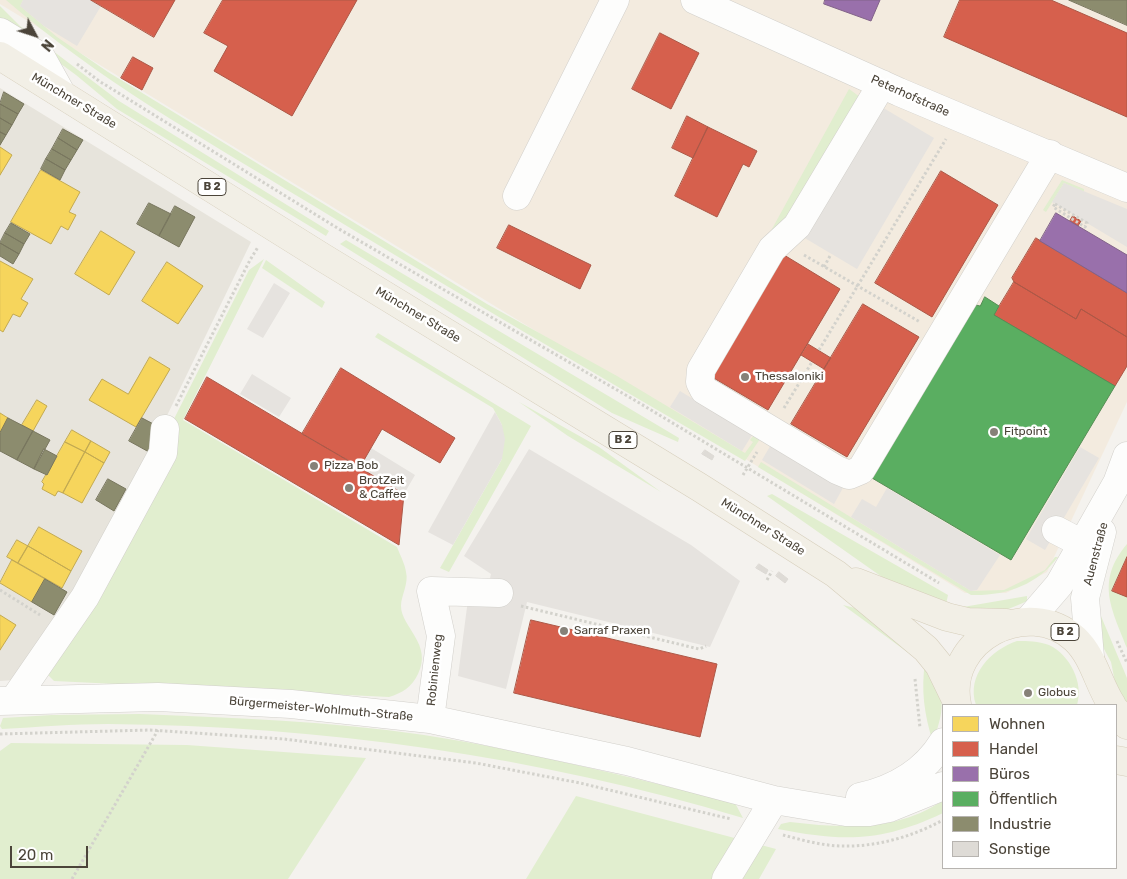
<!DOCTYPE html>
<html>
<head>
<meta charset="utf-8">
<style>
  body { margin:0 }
  #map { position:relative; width:1127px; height:879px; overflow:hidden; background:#f4f2ee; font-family:Rubik,sans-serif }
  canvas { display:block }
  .legend { position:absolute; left:942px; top:704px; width:175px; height:165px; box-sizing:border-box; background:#fff; border:1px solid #b7b4b0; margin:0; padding:6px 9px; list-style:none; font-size:15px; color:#4b4439 }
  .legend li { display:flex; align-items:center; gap:10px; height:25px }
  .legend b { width:25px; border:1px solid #b7b4b0 }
  .north { position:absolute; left:10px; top:10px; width:50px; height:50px; -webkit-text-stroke:4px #fff; paint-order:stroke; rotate:130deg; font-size:14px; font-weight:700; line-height:20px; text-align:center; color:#4b4439 }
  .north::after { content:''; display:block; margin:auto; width:18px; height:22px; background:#4b4439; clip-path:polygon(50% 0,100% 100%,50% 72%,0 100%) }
  .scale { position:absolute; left:10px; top:846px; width:78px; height:22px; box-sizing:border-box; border:2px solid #4b4439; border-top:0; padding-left:6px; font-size:15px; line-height:18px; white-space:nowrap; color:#4b4439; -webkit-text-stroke:4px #fff; paint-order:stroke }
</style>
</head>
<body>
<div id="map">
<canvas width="1127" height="879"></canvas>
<ul class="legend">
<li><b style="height:14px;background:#f6d55c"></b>Wohnen</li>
<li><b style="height:14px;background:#d6604d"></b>Handel</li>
<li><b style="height:14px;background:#9970ab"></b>Büros</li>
<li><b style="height:14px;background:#5aae61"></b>Öffentlich</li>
<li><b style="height:14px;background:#8c8c6e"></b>Industrie</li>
<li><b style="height:14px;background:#dedbd6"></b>Sonstige</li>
</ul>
<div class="north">N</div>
<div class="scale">20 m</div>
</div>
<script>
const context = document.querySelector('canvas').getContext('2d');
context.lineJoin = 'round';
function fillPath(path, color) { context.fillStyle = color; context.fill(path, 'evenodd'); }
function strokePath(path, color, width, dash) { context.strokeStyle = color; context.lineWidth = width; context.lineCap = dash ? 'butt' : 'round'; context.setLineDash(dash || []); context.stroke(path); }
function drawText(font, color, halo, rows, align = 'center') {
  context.font = font + ' Rubik,sans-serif'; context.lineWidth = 5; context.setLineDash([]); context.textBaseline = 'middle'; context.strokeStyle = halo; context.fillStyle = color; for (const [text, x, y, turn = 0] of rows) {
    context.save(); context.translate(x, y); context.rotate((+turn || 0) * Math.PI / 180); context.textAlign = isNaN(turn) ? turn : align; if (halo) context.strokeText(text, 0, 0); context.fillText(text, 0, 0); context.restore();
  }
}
fillPath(new Path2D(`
  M0 88 251 242 161 428 77 592 15 680 0 681Z`), '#e7e4dc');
fillPath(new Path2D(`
  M0 0H1127V402L1047 572 1006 593H965L0 4Z`), '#f3ebdf');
fillPath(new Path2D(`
  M6 0H23L20 6 57 37 108 72 487 304 617 376 745 453 753 442 750 440 754 435 760 439 745 461C597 375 450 289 304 200 202 138 97 79 6 0Z
  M0 6 20 26 119 101 329 231 326 236 117 109 76 75 0 19Z
  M849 89 860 97 794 213 767 238Z
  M1062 180 1084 189V192L1064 183 1046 212 1043 210Z
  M346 240 679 438 678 442 612 413 340 244Z
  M264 259 183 420 397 547C400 555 405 564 406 572 409 583 401 596 401 606 401 627 433 644 418 674 412 687 402 693 389 697L54 681 46 673 249 270Z
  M266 260 325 302 322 308 262 268Z
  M378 333 531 426 449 572 440 568 502 459V425L493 408 375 337Z
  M519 402 599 447 661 492 568 436Z
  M761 462 971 591 1004 590 1045 570 1055 557H1058C1037 585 1006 596 971 595L758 467Z
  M772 494 948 595 945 609 892 584 767 496Z
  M1127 544V557L1112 590 1127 597V648C1112 609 1095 582 1127 544Z
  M1027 596V601C1000 613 991 618 963 607Z
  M843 605 863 610 914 657Z
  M1098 609 1127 678V711L1116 687 1111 662 1097 636Z
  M1017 641C1028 641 1038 641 1049 645 1070 655 1084 683 1077 705H976C966 675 991 650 1017 641Z
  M925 662C944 698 947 702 933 742 924 714 921 690 925 662Z
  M140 714C235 718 330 721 424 735 529 751 632 778 735 803L743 818C538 756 322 726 108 724 73 724 38 727 2 729L0 726 3 718 52 715Z
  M11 743 187 745 366 758 288 879H0V751Z
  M576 796 776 849 759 879H526Z
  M943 800V813C882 842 844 842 778 829L781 824 790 822C842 828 898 832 943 800Z`), '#e1eecf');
fillPath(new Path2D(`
  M23 0H91L101 6 77 46 44 26 20 6Z
  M880 106 934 138 857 269 803 237Z
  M1064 183 1127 209V247L1052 202Z
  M274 283 290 293 263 338 247 329Z
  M252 374 291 398 279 417 240 394Z
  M680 391 752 435 742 451 670 407Z
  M495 412 502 425 505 439 502 459 453 545 428 532Z
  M363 443 415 475 404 494 351 462Z
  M772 443 844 486 834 504 762 460Z
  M1080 447 1099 458 1045 550 1026 539Z
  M529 449 691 545 740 581 710 647 527 602 506 689 458 676 469 592H487L491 574 464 556Z
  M887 488 1000 555 977 590 971 591 851 517 862 499 876 507Z`), '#e6e3df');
const homes = new Path2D(`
  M0 147 12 155 0 175Z
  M41 170 80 192 69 212 76 215 68 230 61 226 51 244 11 222Z
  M101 231 135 252 109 295 75 274Z
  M0 261 33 279 21 299 28 303 20 317 13 314 3 332 0 330Z
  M167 262 203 286 178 324 142 301Z
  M150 357 170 369 136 427 89 400 102 379 128 394Z
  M37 400 47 406 33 431 22 425Z
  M0 413 8 418 0 433Z
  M72 430 91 441 85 452 65 442Z
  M91 441 110 452 104 463 85 452Z
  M65 442 85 452 63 493 58 491 55 496 42 489 44 484 42 482Z
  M85 452 104 463 82 503 63 493Z
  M39 527 82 551 71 571 28 546Z
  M17 540 28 546 18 563 7 557Z
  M28 546 71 571 62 588 18 563Z
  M12 560 45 579 32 602 0 583Z
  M0 615 16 625 0 650Z`);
fillPath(homes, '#f6d55c');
strokePath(homes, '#c3aa52', 1);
const shops = new Path2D(`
  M91 0H175L154 37Z
  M223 0H357L292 116 214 71 228 46 204 33Z
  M960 0H1051L1127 33V117L944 37Z
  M660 33 699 53 671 109 632 89Z
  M133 57 153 68 142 90 121 78Z
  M687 116 708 127 693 158 672 148Z
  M708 127 757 151 749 167 743 164 717 217 675 196Z
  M941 171 998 205 932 317 875 283Z
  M1073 216 1081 221 1078 226 1070 221Z
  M509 225 591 265 580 289 497 248Z
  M1036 238 1127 293V337L1081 309 1076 319 1014 282 1012 278Z
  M784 255 840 289 768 410 712 377Z
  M1014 282 1076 319 1081 309 1127 337V366L1115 386 994 315Z
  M863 304 919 337 847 457 791 424Z
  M808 344 831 358 824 369 801 355Z
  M341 368 455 438 440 463 382 429 360 467 302 434Z
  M207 377 404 494 399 545 185 419Z
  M1127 557V597L1112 591Z
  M531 620 717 664 700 737 514 693Z`);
fillPath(shops, '#d6604d');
strokePath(shops, '#ac5847', 1);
const offices = new Path2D(`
  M825 0H880L871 21 824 4Z
  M1056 213 1127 255V293L1040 241Z`);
fillPath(offices, '#9970ab');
strokePath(offices, '#826389', 1);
const public = new Path2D(`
  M985 297 999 306 994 315 1115 386 1011 560 872 478 976 305 980 306Z`);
fillPath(public, '#5aae61');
strokePath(public, '#568e55', 1);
const industry = new Path2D(`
  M1069 0H1127V25Z
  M4 92 24 104 18 114 0 104Z
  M0 104 18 114 12 125 0 118Z
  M0 118 12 125 6 135 0 132Z
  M63 129 83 140 77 150 58 138Z
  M0 132 6 135 0 145Z
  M58 138 77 150 71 160 52 149Z
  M52 149 71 160 65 170 46 159Z
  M46 159 65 170 60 180 41 169Z
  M149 203 171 214 159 236 137 224Z
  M175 206 195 217 179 247 159 236Z
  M11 223 30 234 24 244 5 233Z
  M5 233 24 244 19 254 0 243Z
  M0 243 19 254 13 264 0 256Z
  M8 418 33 431 17 460 0 451V433Z
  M142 418 161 428 149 452 129 441Z
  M33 431 50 440 34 469 17 460Z
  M44 449 57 456 47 475 34 469Z
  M108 479 126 489 114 511 96 500Z
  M45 579 67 592 54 615 32 602Z`);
fillPath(industry, '#8c8c6e');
strokePath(industry, '#78765e', 1);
const building = new Path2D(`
  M705 450 714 456 712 460 702 454Z
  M759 564 768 570 766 574 756 568Z
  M779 572 788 579 785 583 776 576Z`);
fillPath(building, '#dedbd6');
strokePath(building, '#dcd9d4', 1);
const minor = new Path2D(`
  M695 0 899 92 1127 188
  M0 32 41 57 61 93
  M882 84 797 226 772 249 701 370 700 382 704 390 837 470 849 475 861 470 1050 154
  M517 196 615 0
  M1056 530 1083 544
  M1028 621 1059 585 1117 483 1127 456
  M1090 657 1085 598 1102 532
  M14 700 85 597 163 453 165 429
  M0 701 158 697 291 704 430 719 627 761 774 800 846 812H869L889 808 943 786
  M430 719 441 636 431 591 499 593
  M860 797C895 789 924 773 943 742
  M726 879 774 800`);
const major = new Path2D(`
  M0 56 322 257 699 487 836 574 926 649 939 665 956 700
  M856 582 947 617 968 622 1006 623
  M957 704C944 639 1028 596 1075 639 1094 657 1098 684 1112 705
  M1116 711 1127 725
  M1116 760 1127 762`);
strokePath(minor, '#d2d0cb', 29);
strokePath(major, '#d6cebb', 29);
strokePath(new Path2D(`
  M77 64 99 81 339 229 636 401 939 583
  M1055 204 1087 223 1085 227 1053 207Z
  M804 255 920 322
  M824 267 831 254
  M819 350 946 139
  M176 406 250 260 258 247
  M784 408 812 362
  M743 475 757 452
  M767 580 772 571
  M0 590 40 615
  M521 606 699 649 706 646
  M1117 641 1127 663
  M915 679 920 728
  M0 734 150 730 284 739 476 763 580 783 731 819
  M783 835C802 840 823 846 843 846 877 847 914 836 943 820
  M72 879 158 730`), '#d3d2cc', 3, [2.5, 2.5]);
strokePath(minor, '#fdfdfc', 28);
strokePath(major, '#f2efe6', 28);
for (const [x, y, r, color] of [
  [745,377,5,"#868178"],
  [994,432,5,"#868178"],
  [314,466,5,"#868178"],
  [349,488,5,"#868178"],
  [564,631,5,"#868178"],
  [1028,693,5,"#868178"]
]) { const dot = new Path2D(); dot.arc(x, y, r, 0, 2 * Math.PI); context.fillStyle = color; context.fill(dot); strokePath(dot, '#fff', 2); }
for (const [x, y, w] of [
  [212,187,28],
  [623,440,28],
  [1065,632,28]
]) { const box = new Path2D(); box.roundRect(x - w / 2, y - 8.5, w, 17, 4); context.fillStyle = '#fff'; context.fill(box); strokePath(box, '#4b4439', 1); }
drawText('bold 11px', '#4b4439', null, [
  ["B 2",212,187],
  ["B 2",623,440],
  ["B 2",1065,632]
]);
drawText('12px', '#4b4439', '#fff', [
  ["Peterhofstraße",910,96,24],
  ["Münchner Straße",74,101,31],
  ["Münchner Straße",418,315,31],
  ["Münchner Straße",763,527,32],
  ["Auenstraße",1096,554,-75],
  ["Robinienweg",435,670,-84],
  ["Bürgermeister-Wohlmuth-Straße",321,709,5]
]);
drawText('12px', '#4b4439', '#fff', [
  ["Thessaloniki",755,377],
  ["Fitpoint",1004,432],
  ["Pizza Bob",324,466],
  ["BrotZeit",359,481],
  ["& Caffee",359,495],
  ["Sarraf Praxen",574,631],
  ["Globus",1038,693]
], 'left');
</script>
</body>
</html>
